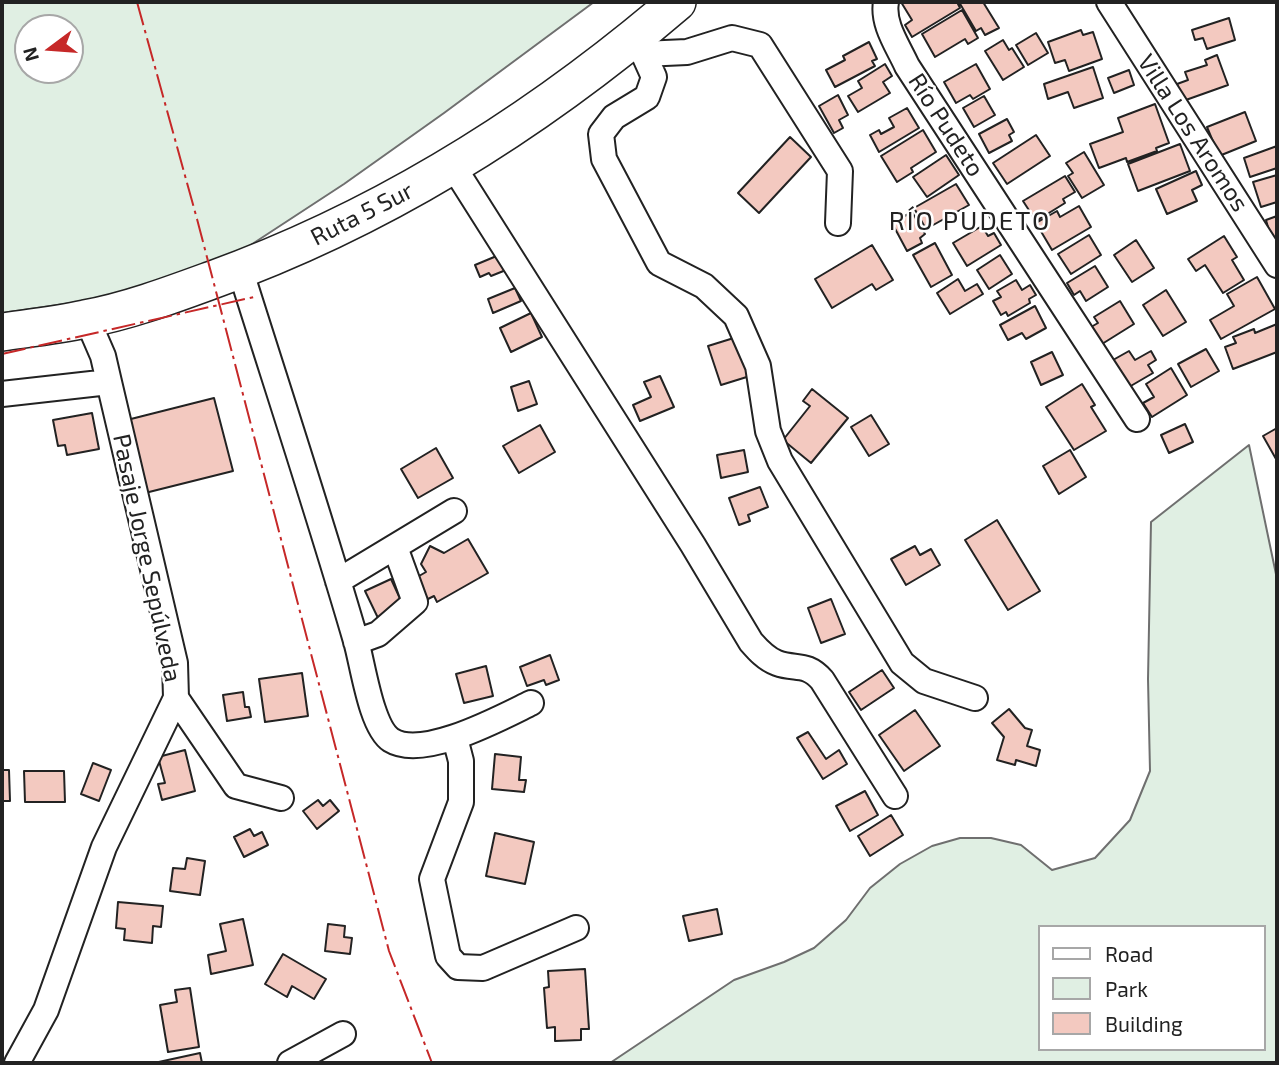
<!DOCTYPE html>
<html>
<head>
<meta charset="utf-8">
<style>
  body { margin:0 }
  #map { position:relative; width:1279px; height:1065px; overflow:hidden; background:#fff; font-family:"Exo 2",sans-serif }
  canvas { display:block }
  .frame { position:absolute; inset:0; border:4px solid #222; pointer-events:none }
  .legend { position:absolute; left:1038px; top:925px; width:228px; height:126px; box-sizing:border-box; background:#fff; border:2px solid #a7a7a7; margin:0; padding:9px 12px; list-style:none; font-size:21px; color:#222 }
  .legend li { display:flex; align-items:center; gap:14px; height:35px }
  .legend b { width:35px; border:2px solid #a7a7a7 }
  .north { position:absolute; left:14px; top:14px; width:70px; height:70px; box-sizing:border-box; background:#fff; border:2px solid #a7a7a7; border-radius:50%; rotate:254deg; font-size:19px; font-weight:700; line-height:28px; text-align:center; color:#222 }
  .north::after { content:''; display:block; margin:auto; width:24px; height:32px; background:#c62828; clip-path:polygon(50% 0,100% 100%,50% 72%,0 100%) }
</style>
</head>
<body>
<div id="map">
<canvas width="1279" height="1065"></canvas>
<div class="frame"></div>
<ul class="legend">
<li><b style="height:9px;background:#fff"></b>Road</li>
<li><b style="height:19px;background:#e0efe3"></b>Park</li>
<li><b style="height:19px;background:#f3c9c0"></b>Building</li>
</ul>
<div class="north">N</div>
</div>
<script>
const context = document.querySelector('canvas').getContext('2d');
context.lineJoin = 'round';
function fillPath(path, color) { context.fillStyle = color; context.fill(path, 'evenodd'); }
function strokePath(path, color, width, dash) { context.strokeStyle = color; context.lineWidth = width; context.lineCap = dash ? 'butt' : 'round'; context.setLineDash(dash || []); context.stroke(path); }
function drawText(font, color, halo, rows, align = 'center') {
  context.font = font + ' "Exo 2",sans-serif'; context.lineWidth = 5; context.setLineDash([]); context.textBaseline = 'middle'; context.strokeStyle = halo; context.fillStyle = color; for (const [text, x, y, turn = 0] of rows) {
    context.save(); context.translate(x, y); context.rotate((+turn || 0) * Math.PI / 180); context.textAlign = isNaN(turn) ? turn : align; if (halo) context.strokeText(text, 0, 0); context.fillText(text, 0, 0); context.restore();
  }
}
const green = new Path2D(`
  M2 2H594L444 113 344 184 240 252 127 295 2 313ZM28 28H70V70H28Z
  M1249 445 1277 579V1063H610L734 980 784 962 814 948 846 920 870 888 900 864 932 846 960 838H991L1021 845 1052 870 1095 858 1130 820 1150 771 1148 679 1151 522ZM1039 927H1263V1049H1039Z`);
fillPath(green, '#e0efe3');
strokePath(green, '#6f6f6f', 2);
const building = new Path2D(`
  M901 2H957L960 8 912 37 905 25 912 20Z
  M959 2H983L999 28 985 35 981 28 976 31Z
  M962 10 978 38 968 44 965 39 935 57 922 34Z
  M1229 18 1235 40 1207 49 1203 38 1195 40 1192 30Z
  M1081 30 1083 35 1093 32 1102 59 1069 71 1065 60 1055 63 1048 42Z
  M1036 33 1048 53 1028 65 1016 45Z
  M1003 40 1009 50 1012 48 1024 67 1003 80 985 51Z
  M869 42 877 59 872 61 875 66 835 87 826 70 845 60 843 56Z
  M1217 55 1228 85 1183 101 1177 84 1188 80 1185 72 1207 65 1205 60Z
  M885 64 892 76 883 82 890 93 858 112 848 96 862 88 858 81Z
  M976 64 990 89 973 99 970 95 956 103 944 82Z
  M1093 67 1103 98 1074 108 1068 92 1048 99 1044 84Z
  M1129 70 1134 85 1114 93 1108 78Z
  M838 95 848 115 839 120 843 128 834 133 819 106Z
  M984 96 995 115 974 127 963 108Z
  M1155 104 1169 143 1156 148 1157 151 1127 162 1126 158 1099 168 1090 144 1123 132 1118 118Z
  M907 108 919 128 879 152 870 135 879 130 881 134 894 127 889 118Z
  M1245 112 1256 141 1219 156 1207 127Z
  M1007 119 1014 132 1009 135 1012 141 989 153 979 134Z
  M923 130 936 152 911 168 913 172 897 182 881 156Z
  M1036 135 1050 156 1007 184 993 163Z
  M790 137 811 157 759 213 738 193Z
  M1180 144 1190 171 1138 191 1128 164Z
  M1277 146V168L1250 177 1244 158Z
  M1084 152 1104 185 1082 198 1068 176 1073 173 1066 163Z
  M946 155 959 175 927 197 913 177Z
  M1196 171 1202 185 1192 190 1197 201 1167 214 1156 189Z
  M1277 175V202L1261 207 1253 182Z
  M1065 176 1075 192 1063 199 1065 203 1036 221 1023 201Z
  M956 184 969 205 926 229 914 208Z
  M1079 206 1091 227 1052 250 1036 223 1057 211 1060 217Z
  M912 212 925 234 920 238 922 243 907 251 892 223Z
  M1277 216V237L1271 238 1266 220Z
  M982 226 988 236 994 233 1001 245 967 266 953 243Z
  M1089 235 1101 255 1071 274 1058 254Z
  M1224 236 1237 257 1232 260 1244 280 1223 293 1205 265 1196 271 1188 259Z
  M1136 240 1154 268 1132 282 1114 255Z
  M935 243 952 275 931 287 913 255Z
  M872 245 893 280 876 290 872 284 832 308 815 279Z
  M499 255 506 270 491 276 489 273 480 277 475 265Z
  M1000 255 1012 274 989 289 977 270Z
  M1095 266 1108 287 1086 301 1080 291 1074 295 1067 283Z
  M1257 277 1275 309 1221 339 1210 320 1234 306 1227 294Z
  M958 279 965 291 977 284 983 294 950 314 937 293Z
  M1016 280 1022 290 1030 285 1036 295 1029 299 1030 303 1008 316 1006 312 1001 315 993 301 1001 297 997 291Z
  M515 288 521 301 493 313 488 299Z
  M1166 290 1186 322 1163 336 1143 305Z
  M1120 301 1134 324 1102 344 1091 327 1098 323 1094 317Z
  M1035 306 1046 328 1026 339 1022 333 1008 340 1000 325Z
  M531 313 542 337 511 352 500 328Z
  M1277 324V352L1233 369 1225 347 1236 343 1233 337 1254 329 1255 333Z
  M737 337 750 376 721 385 708 346Z
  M1206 349 1219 371 1191 387 1178 364Z
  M1129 351 1135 360 1151 351 1156 360 1148 365 1153 373 1129 387 1113 360Z
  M1052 352 1063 375 1041 385 1031 362Z
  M1171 368 1187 395 1152 417 1143 403 1154 397 1146 384Z
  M660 376 674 407 640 421 633 405 651 397 644 382Z
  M529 381 537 404 518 411 511 387Z
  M1082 384 1095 405 1091 407 1106 431 1074 450 1046 407Z
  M812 389 848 418 811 463 783 440 810 406 803 401Z
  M214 398 233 471 137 495 119 422Z
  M92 413 99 449 67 455 65 445 58 446 53 420Z
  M871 415 889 444 869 456 851 427Z
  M1185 424 1193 442 1169 453 1161 435Z
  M540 425 555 452 519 473 503 446Z
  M1277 428V458L1276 459 1263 436Z
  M436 448 453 478 418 498 401 469Z
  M744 450 748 472 721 478 717 455Z
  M1070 450 1086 477 1059 494 1043 466Z
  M760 487 768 507 748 515 750 521 739 525 729 498Z
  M997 520 1040 591 1008 610 965 540Z
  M468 539 488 573 437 602 434 596 424 601 412 580 426 572 421 564 430 546 444 553Z
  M915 546 920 555 931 549 940 565 906 585 891 559Z
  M391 579 403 605 378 618 365 591Z
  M831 599 845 634 821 643 808 608Z
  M550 655 559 680 546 685 544 680 527 686 520 667Z
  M486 666 493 696 464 703 456 674Z
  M882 670 894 688 861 710 849 692Z
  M302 673 308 716 265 722 259 679Z
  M243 692 245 707H249L251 717 227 721 223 695Z
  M1009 709 1025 728 1032 730 1027 746 1040 750 1036 766 1016 760 1015 765 997 760 1004 737 992 723Z
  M915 710 940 746 904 771 879 735Z
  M808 732 826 759 839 750 847 764 823 779 797 738Z
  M185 750 195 791 162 800 158 784 165 783 158 757Z
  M495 754 521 757 519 780H526L524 792 492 789Z
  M93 763 111 770 99 801 81 794Z
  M2 770H9L10 801H2Z
  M24 771H64L65 802H25Z
  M865 791 878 815 850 831 836 806Z
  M318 800 323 806 330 800 339 811 317 829 303 811Z
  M891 815 903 835 870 856 858 836Z
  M250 829 254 836 262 832 268 845 244 857 234 837Z
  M495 833 534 842 525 884 486 876Z
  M187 858 205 861 200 895 170 891 173 868 185 869Z
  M118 902 163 906 161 927 153 926 152 943 124 940 125 929 116 928Z
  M717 909 722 934 689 941 683 916Z
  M243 919 253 965 211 974 208 955 226 951 220 924Z
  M328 924 345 926 344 937 352 938 350 954 325 951Z
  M283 954 326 979 314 999 292 986 287 997 265 984Z
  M585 969 589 1029H581V1040L555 1041V1027L547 1028 544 988 549 987 548 971Z
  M190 988 199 1047 168 1052 160 1005 177 1002 175 990Z
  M200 1053 202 1063H154Z`);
fillPath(building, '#f3c9c0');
strokePath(building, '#222', 2);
const minor = new Path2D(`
  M886 2C882 24 898 46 907 66L1137 419
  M1109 2 1277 265
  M636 37 654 77 647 97 614 117 601 134 604 159 659 263 704 286 736 316 758 366 768 431 780 461 902 663 924 681 975 698
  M643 54 687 52 732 38 760 45 840 171 838 223
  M453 166 693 545 751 642C758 650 766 659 777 663 796 670 806 662 822 680L895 796
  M240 269C279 393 320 517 356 641 363 665 371 727 391 740 423 760 500 718 531 703
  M2 394 109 382
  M338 581 454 511
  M356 642 378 634 415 602 395 547
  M176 698 236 786 281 798
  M455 738 461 761V802L432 879 448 956 458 967 483 968 576 928
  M17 1063 46 1010 104 847 176 698 175 663 109 382 103 356 87 319
  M290 1063 343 1034`);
const highway = new Path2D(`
  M2 332C30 328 58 325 85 319 128 311 171 295 212 280 384 218 538 121 677 2`);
strokePath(minor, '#222', 28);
strokePath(highway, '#222', 40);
strokePath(minor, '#fff', 24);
strokePath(highway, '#fff', 37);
strokePath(new Path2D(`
  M137 2 197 219 389 951 432 1063
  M2 354 254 297`), '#c62828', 2, [24, 5, 3.5, 5]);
drawText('24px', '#222', '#fff', [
  ["Río Pudeto",946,125,57],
  ["Villa Los Aromos",1193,133,57],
  ["Ruta 5 Sur",362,214,-27],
  ["Pasaje Jorge Sepúlveda",147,558,78]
]);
context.letterSpacing = '2px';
drawText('26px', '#222', '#fff', [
  ["RÍO PUDETO",970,221]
]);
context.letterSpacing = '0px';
</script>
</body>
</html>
